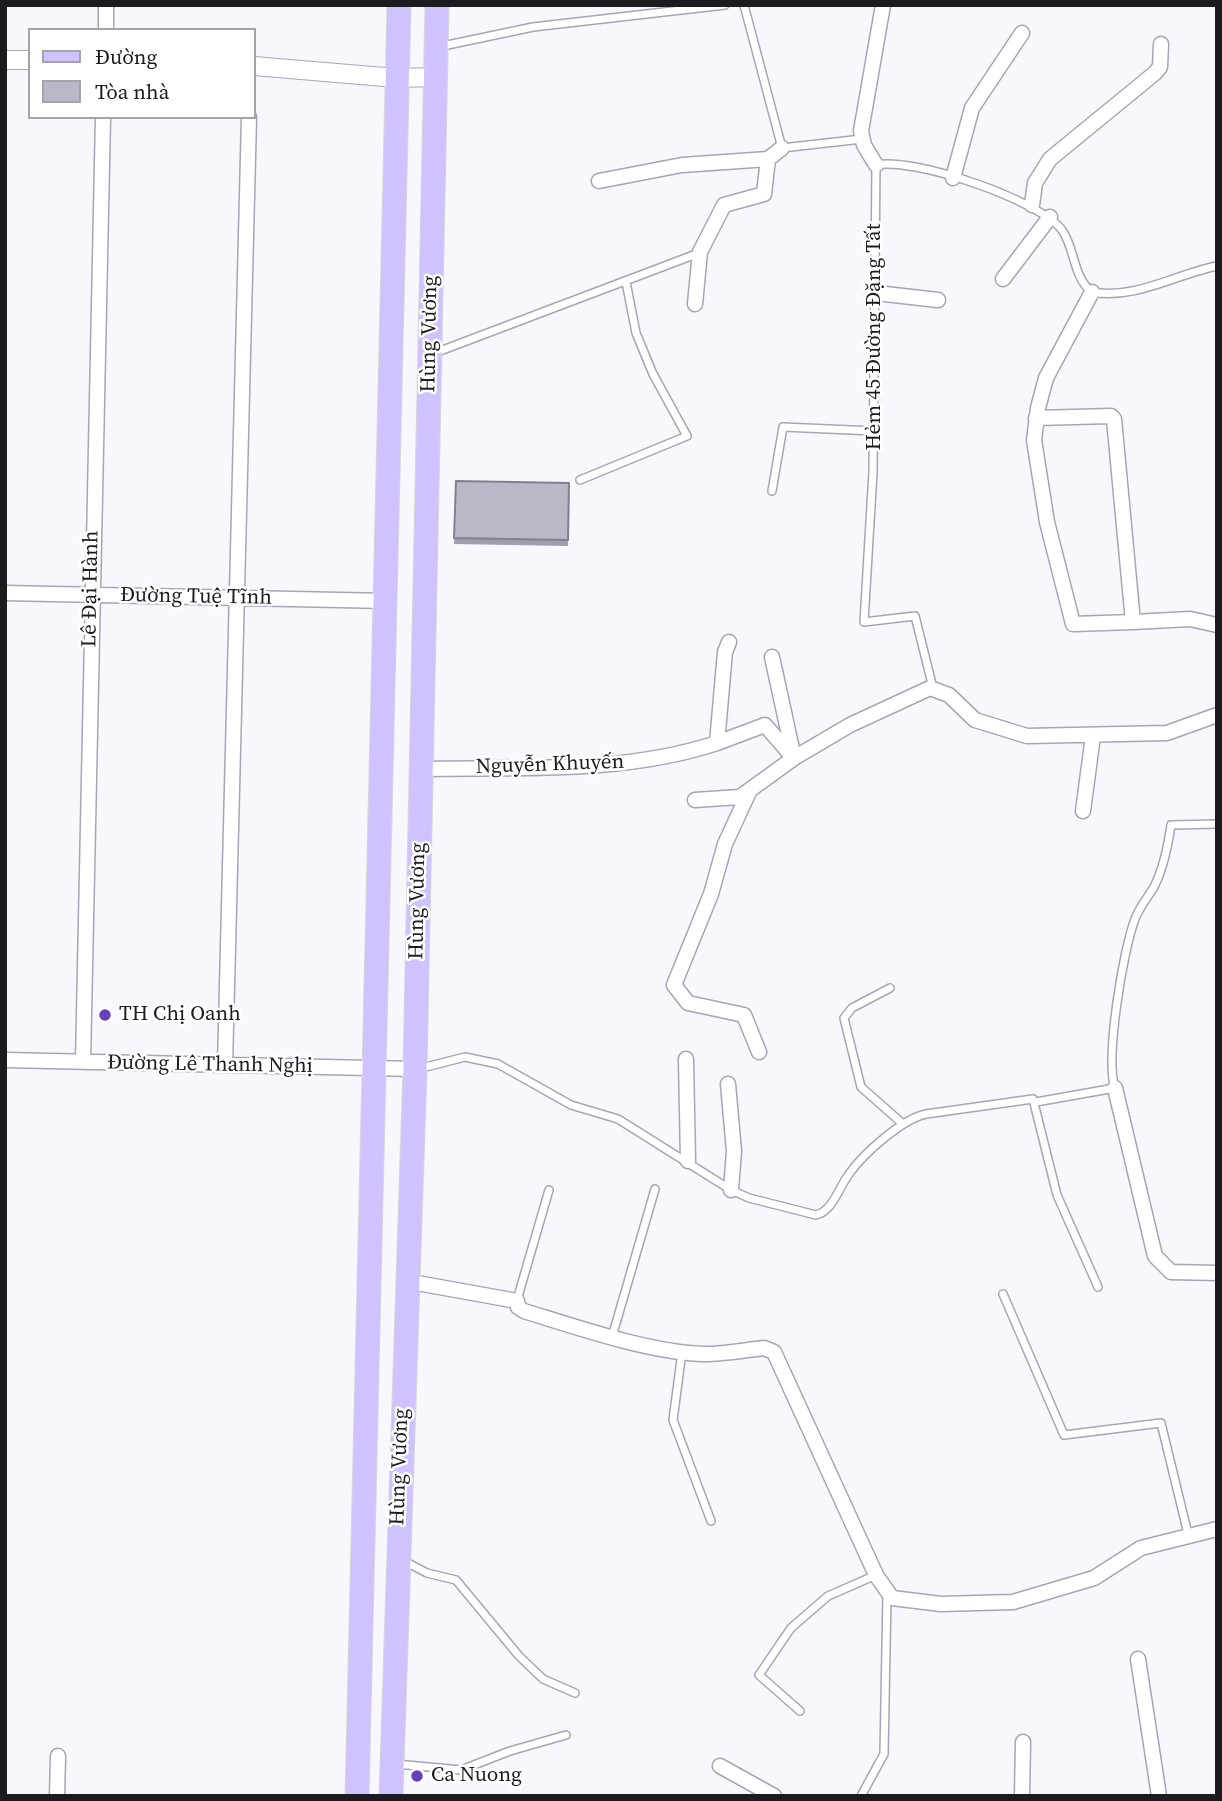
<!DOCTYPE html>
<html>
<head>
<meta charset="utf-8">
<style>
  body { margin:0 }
  #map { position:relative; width:1222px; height:1801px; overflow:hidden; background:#f8f7fe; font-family:"Source Serif 4",serif }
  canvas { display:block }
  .frame { position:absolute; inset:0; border:7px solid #1c1b21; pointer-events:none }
  .legend { position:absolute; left:28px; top:28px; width:228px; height:91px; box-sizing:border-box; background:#fff; border:2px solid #a4a4a6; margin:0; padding:9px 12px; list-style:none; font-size:21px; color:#1c1b21 }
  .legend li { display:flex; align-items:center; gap:14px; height:35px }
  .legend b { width:35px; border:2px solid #a4a4a6 }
</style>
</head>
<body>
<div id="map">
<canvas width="1222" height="1801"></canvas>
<div class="frame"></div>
<ul class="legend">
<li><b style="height:9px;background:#d0c2fe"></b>Đường</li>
<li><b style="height:19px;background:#bab7c8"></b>Tòa nhà</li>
</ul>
</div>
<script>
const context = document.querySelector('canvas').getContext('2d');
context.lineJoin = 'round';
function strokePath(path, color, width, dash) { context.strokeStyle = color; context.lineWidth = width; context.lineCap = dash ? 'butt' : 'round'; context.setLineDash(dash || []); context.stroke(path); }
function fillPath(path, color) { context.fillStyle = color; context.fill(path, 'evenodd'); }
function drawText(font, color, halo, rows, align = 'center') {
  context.font = font + ' "Source Serif 4",serif'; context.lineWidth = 5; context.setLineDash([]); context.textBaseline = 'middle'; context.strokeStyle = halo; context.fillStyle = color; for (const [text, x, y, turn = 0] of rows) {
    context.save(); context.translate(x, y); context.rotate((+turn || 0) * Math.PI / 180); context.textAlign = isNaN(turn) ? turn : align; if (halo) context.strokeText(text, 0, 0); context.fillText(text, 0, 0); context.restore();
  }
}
const service = new Path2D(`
  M744 5 782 148 862 139
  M438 47 533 27 725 5
  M432 354 699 253
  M580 480 687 436 653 374 636 333 626 282
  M772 491 783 427 874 431
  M933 688 915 616 864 622 873 472 876 165C913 157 1038 199 1062 230 1075 248 1073 278 1092 292 1135 300 1176 274 1217 266
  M890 988 852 1008 844 1018 861 1087 903 1124
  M418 1069 465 1057 498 1064 571 1105 618 1119 731 1190 749 1198 816 1215C833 1211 839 1187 849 1174 863 1154 902 1119 926 1114L1033 1099 1057 1195 1098 1287
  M1036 1102 1115 1088C1105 1059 1123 950 1135 919 1139 908 1148 897 1154 887 1164 867 1168 846 1171 825L1217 824
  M1003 1294 1064 1435 1161 1423 1188 1534
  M517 1300 549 1190
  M612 1337 655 1189
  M682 1352 673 1420 711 1521
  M404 1561 427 1573 456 1580 519 1656 543 1679 575 1693
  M800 1711 759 1675 791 1628 828 1596 876 1575
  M396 1764 461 1770 510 1751 566 1735
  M861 1796 884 1754 887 1595`);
const minor = new Path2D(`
  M106 30V5
  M876 165 864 145 861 131 883 5
  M953 178 972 108 1022 33
  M599 181 682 165 768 159
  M1032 205 1035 183 1050 159 1155 73 1160 67 1161 44
  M1003 279 1050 217
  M1092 292 1046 378 1038 408 1034 440 1047 522 1073 624 1133 622
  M876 293 938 300
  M695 304 700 252 724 205 764 194 768 159 782 148
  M1036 418 1111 416 1114 419 1133 622 1190 619 1217 625
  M5 593 387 601
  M772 657 794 758
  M717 743 765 725 791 755
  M420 769C519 767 623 774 717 743L725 652 729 642
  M749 792 725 844 711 894 674 985 688 1003 744 1015 759 1052
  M695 800 740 797 794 758 850 725 930 688 949 695 975 720 1027 736 1167 733 1217 715
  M1083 811 1093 736
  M686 1059 688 1161
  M5 1060 415 1069
  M83 1062 103 117
  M225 1065 249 117
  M728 1084 734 1151 731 1190
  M1115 1088 1155 1256 1171 1272 1217 1273
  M406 1281 517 1301 518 1307 524 1311C576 1327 651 1353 705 1354 724 1354 745 1350 764 1348L774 1352 876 1575 892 1598 941 1604 1013 1602 1094 1578 1141 1548 1217 1529
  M1138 1659 1159 1796
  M720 1766 774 1796
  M57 1796 58 1756
  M1022 1796 1023 1742`);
const tertiary = new Path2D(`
  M5 60H30
  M254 66 396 78 435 77`);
const primary = new Path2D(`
  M357 1796 399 5
  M391 1796 415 1069 437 5`);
strokePath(service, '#a7a5b5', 10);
strokePath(minor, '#a7a5b5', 17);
strokePath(tertiary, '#a7a5b5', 20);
strokePath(primary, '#d6d6d7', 25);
strokePath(service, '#fff', 7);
strokePath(minor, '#fff', 14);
strokePath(tertiary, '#fff', 18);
strokePath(primary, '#d0c2fe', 23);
fillPath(new Path2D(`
  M456 481 569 483 568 546 454 544Z`), '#a09dac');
const building = new Path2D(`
  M456 481 569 483 568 540 454 538Z`);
fillPath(building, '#bab7c8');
strokePath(building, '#82808c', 2);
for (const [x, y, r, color] of [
  [105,1015,7,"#6540b8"],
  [417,1776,7,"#6540b8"]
]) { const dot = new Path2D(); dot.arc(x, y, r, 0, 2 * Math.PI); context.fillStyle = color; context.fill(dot); strokePath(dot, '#fff', 2.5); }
drawText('21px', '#1c1b21', '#fff', [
  ["Hùng Vương",430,334,-89],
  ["Hẻm 45 Đường Đặng Tất",875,337,-90],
  ["Lê Đại Hành",91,589,-89],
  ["Đường Tuệ Tĩnh",196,597,1],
  ["Nguyễn Khuyến",550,765,-2],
  ["Hùng Vương",418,901,-89],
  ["Đường Lê Thanh Nghị",210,1065,1],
  ["Hùng Vương",400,1467,-88]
]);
drawText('21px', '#1c1b21', '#fff', [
  ["TH Chị Oanh",119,1015],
  ["Ca Nuong",431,1776]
], 'left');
</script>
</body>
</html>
